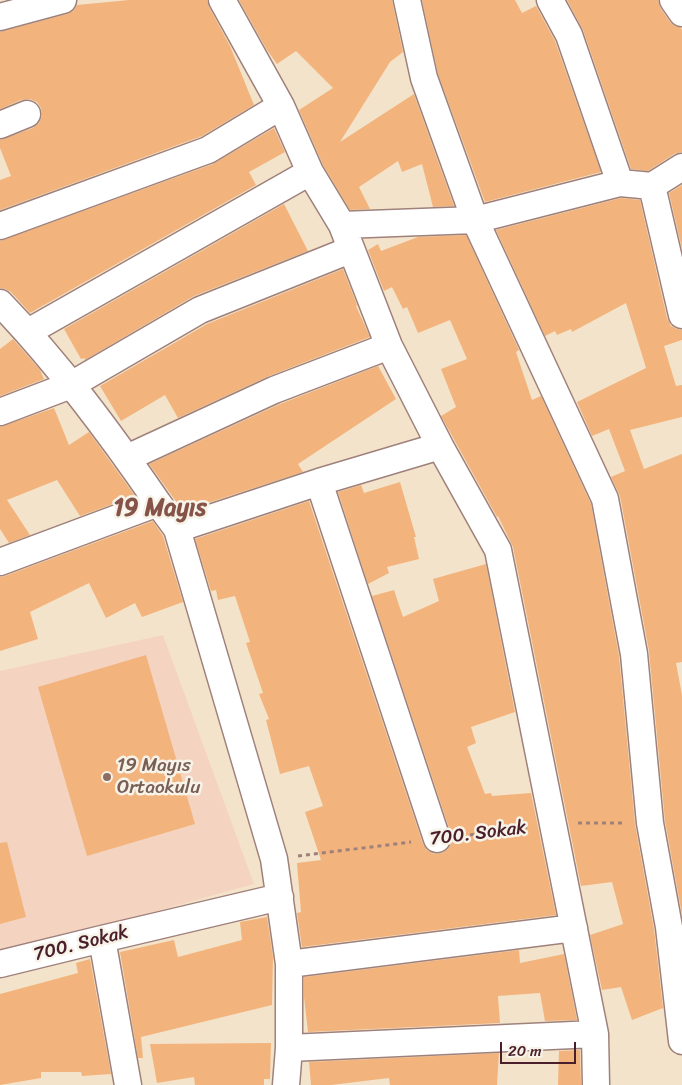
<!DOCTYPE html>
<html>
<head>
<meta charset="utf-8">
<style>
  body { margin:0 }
  #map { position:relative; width:682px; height:1085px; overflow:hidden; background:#f4e3cb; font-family:Sriracha,sans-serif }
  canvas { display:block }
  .scale { position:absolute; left:500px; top:1042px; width:76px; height:22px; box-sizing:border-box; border:2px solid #4a1f2b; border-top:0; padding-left:6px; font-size:15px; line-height:18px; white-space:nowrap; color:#4a1f2b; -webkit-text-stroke:4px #f7f3e8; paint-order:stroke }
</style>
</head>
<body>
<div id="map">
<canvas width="682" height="1085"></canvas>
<div class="scale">20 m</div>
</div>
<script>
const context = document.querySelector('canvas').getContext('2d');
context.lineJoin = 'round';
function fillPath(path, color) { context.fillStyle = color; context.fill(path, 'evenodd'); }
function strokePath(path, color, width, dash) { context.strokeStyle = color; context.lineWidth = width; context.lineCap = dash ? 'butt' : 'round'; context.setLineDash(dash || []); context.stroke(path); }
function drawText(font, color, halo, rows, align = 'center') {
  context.font = font + ' Sriracha,sans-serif'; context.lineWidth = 5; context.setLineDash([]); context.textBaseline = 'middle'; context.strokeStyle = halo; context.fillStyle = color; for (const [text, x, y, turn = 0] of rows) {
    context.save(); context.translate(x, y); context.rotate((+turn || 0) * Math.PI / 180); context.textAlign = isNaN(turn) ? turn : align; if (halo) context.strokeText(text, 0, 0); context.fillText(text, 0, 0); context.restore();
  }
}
fillPath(new Path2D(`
  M163 635 254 884 0 954V671Z`), '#f5d3c1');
fillPath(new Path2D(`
  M129 0H207L209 7 230 46 254 105 202 136 0 210V180L11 176 0 148V140L33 128 39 123 42 116 41 108 37 102 30 99 21 100 0 109V32L67 14 73 11 77 5Z
  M239 0H392L403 52 390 62 340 142 414 94 454 206 433 207 422 164 402 172 398 161 359 187 370 209 350 210 323 165 299 110 333 88 296 51 277 64 267 50Z
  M422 0H515L522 13 536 6 555 41 601 172 485 202 438 74Z
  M567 0H658L661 9 670 22 675 26 680 27 682 30V152L674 154 648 171 631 169 583 30Z
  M274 128 285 152 249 172 256 185 30 313 11 292 5 289 0 288V241L213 164Z
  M682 185V249L669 193Z
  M621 198 640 200 667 318 671 326 677 329 682 330V340L664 346 676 386 682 385V417L630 430 644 469 682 454V662L676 663 682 695V915L665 821 649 651 620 496 611 477 625 471 609 429 592 436 577 402 646 368 626 303 572 332 571 329 557 335 555 331 545 336 496 230Z
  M284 204 308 251 194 296 85 360 84 358 81 359 64 329Z
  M466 235 519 350 516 352 532 400 541 396 591 504 619 656 635 824 654 929 663 1008 632 1020 621 987 602 990 590 935 623 924 612 882 581 886 513 547 498 516 497 517 441 416 456 407 441 369 467 359 450 320 418 333 407 307 403 309 392 287 384 291 368 250 378 244 381 251 418 237Z
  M343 269 357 305 356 306 370 337 269 376 178 418 165 395 121 421 100 386 207 324Z
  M13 339 40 370 44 379 0 396V349Z
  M378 366 396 399 298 464 303 472 183 511 149 464 280 404Z
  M54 408 69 445 89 432 135 496 80 516 57 480 7 500 30 535 9 543 0 529V427Z
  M400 482 416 537H414L419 559 387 567 389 573 368 584 338 492 361 485 364 493Z
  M309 501 423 844 427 850 434 854 442 853 448 849 452 842 451 834 372 596 394 590 403 617 439 601 433 579 486 564 515 712 471 727 476 743 467 747 485 794 491 793 492 796 531 793 556 915 302 947 297 913 301 912 297 863 321 860 305 812 323 806 309 766 280 774 266 720 269 719 259 694 263 693 246 643 250 642 235 596 218 600 216 590 211 591 195 539Z
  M153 521 163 536 183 602 142 617 135 603 106 618 89 583 30 612 38 639 0 651V577L5 576Z
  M146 655 195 824 87 856 38 687Z
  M7 842 26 917 0 924V843Z
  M267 917 273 957 272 1005 141 1037 143 1058H138L120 952 174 940 178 957 242 940 240 922Z
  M519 950 520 963 564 954 577 1020 545 1021 540 993 498 996 500 1023 308 1032 304 997V977Z
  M90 959 111 1074 82 1076 81 1072H41V1078L0 1085V994L78 973 76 963Z
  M271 1043 270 1079H264V1085H195L194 1077 157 1083 150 1044Z
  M580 1050 581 1085H558L559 1051Z
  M499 1053 497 1085H390L389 1078 331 1085H311L309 1062Z`), '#f2b47c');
const minor = new Path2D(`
  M222 0 281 106 310 172 342 225 475 220 620 183
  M407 0 424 78 475 220 605 499 634 654 650 823 669 927 682 1041
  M550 0 569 35 620 183 652 186 682 315
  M673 0 682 13
  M0 17 63 0
  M0 125 27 114
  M652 186 682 167
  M342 225 389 346 440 446 498 550 595 1034 596 1085
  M0 226 208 150 281 106
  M0 303C59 364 110 433 158 503
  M28 332 310 172
  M0 412 71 385 200 310 350 250
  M127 458 274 390 389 346
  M319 482 437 839
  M177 529 319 482 440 446
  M0 562 158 503 177 529 274 859 289 964V1048L286 1085
  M102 939 128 1085
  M0 964 102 939 280 897
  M289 964 574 928
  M289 1048 595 1034`);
strokePath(minor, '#9f817b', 29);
strokePath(new Path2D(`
  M578 823H625
  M462 836 527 827
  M298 856 411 842`), '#9f817b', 3, [4, 4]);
strokePath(minor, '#fff', 26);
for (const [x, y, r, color] of [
  [107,777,5,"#8d6e63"]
]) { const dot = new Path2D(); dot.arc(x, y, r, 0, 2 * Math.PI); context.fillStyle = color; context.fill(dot); strokePath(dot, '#f7f3e8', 2); }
drawText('19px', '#785e54', '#f7f3e8', [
  ["19 Mayıs",117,766],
  ["Ortaokulu",117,788]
], 'left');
drawText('19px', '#4a1f2b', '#f7f3e8', [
  ["700. Sokak",478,834,-7],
  ["700. Sokak",81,944,-14]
]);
drawText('bold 24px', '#855347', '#f7f3e8', [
  ["19 Mayıs",160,509]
]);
</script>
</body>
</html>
